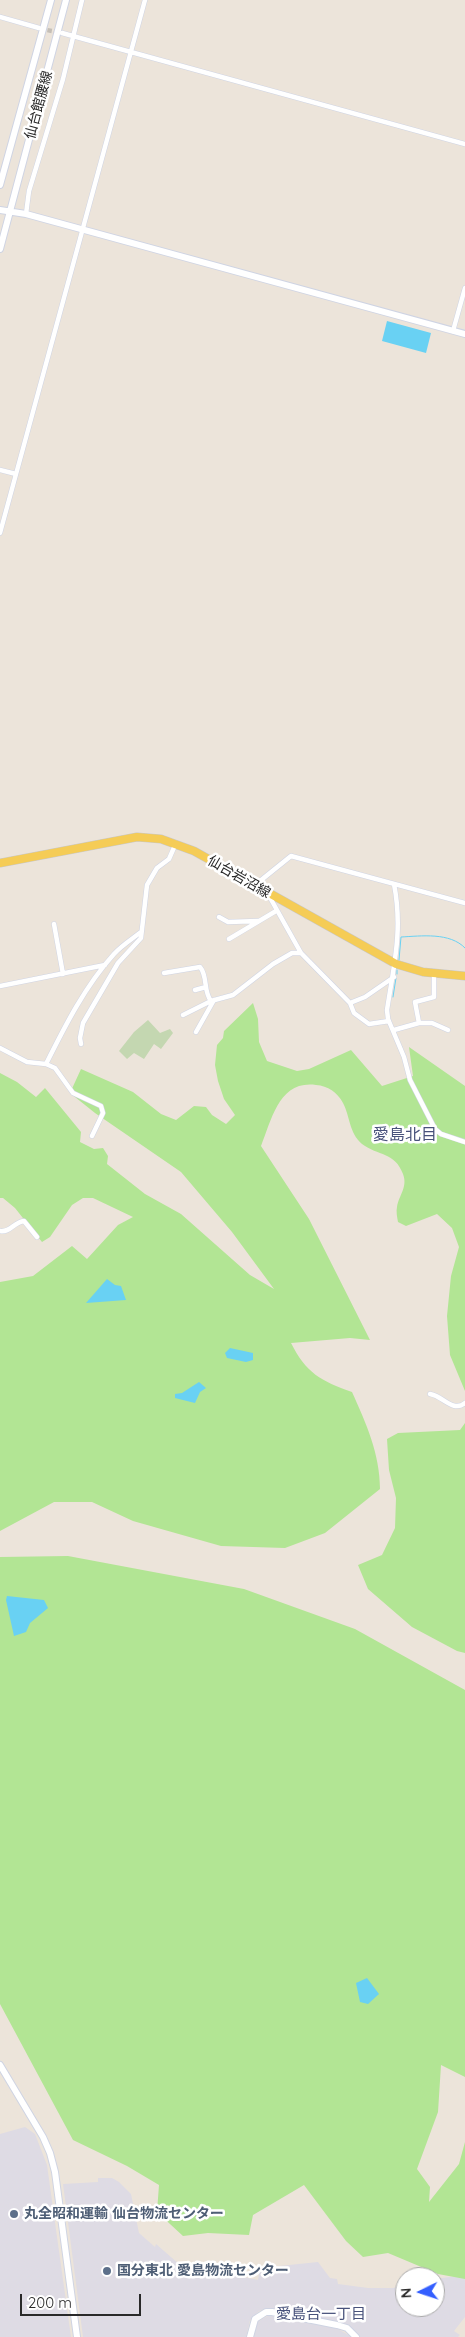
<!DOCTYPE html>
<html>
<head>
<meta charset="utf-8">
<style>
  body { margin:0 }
  #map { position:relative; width:465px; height:2337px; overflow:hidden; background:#ece4da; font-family:Quicksand,sans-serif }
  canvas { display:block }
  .north { position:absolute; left:395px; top:2267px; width:50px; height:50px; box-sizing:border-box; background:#fff; border:1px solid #a9a9a9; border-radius:50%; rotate:266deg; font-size:14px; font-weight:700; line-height:20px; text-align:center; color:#292929 }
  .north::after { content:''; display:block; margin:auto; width:18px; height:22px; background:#345fff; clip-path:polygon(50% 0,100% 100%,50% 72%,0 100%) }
  .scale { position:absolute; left:20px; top:2294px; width:121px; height:22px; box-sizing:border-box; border:2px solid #292929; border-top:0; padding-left:6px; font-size:15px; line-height:18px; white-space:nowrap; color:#292929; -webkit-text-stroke:4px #fff; paint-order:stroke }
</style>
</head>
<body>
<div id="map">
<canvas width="465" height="2337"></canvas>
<div class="north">N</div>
<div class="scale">200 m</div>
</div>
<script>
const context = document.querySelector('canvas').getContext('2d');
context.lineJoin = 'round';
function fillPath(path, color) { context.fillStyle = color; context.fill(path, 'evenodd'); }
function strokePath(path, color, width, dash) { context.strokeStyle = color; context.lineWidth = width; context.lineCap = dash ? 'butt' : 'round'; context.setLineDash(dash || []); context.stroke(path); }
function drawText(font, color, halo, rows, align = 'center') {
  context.font = font + ' Quicksand,"Noto Sans JP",sans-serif'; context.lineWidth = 5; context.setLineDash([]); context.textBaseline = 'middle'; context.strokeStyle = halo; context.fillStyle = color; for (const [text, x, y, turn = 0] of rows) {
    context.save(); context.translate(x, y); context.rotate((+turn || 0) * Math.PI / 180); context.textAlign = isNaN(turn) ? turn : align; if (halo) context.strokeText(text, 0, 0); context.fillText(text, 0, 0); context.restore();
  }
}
fillPath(new Path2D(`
  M25 2127 35 2134 47 2165 71 2337H0V2134Z
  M98 2178H112L119 2182 131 2194 139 2233 155 2247 156 2244 179 2264 258 2280 260 2268 318 2262 330 2278 337 2279 338 2284 368 2288H393L405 2285V2307H435V2279L465 2275V2317L454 2331 460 2335 458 2337H360L347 2324 268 2308 259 2311 250 2320 246 2337H83L63 2184 98 2182Z
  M270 2315 336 2328 352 2337H253L257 2322Z`), '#dedbe4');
fillPath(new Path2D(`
  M253 1003 258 1019 259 1042 267 1061 297 1071 309 1069 351 1050 382 1086 413 1076 409 1047 465 1086V1391L450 1355 447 1316 451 1276 459 1247 452 1228 437 1214 406 1226 398 1222C397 1217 396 1211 397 1207 399 1195 408 1187 403 1174 395 1152 378 1156 362 1144 349 1133 350 1116 343 1103 337 1092 328 1086 316 1085 279 1080 272 1119 261 1146L309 1219 370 1340 350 1338 291 1343C306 1373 321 1381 352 1392 366 1423 380 1454 380 1489L325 1533 285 1548 221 1546 133 1521 92 1502H54L0 1531V1282L33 1276 72 1246 87 1259 118 1225 133 1217 93 1198H83L72 1205 50 1237 42 1242 15 1208 3 1198H0V1073L17 1082 36 1097 45 1088 81 1132 80 1142 94 1149 103 1148 108 1156 107 1164 145 1194 181 1214 250 1275 274 1289 232 1232 181 1172 95 1113 70 1093 81 1069 133 1092 161 1114 176 1120 194 1106 206 1107 212 1115 226 1124 235 1115 224 1099 218 1081 215 1065 217 1045 223 1038 224 1031Z
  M465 1423V1653L457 1651 412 1627 368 1589 358 1565 382 1555 395 1528 396 1498 389 1470 387 1439 398 1433 460 1430Z
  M68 1556 244 1589 355 1629 465 1690V2077L441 2065 438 2112 417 2169 430 2187 429 2202 459 2164 465 2142V2279L438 2274 388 2253 363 2257 346 2241 304 2185 253 2215 249 2235 208 2233 183 2236 157 2212 159 2185 127 2166 73 2140 0 2004V1557Z`), '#b2e594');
fillPath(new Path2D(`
  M148 1020 160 1033 170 1029 173 1033 161 1049 154 1044 144 1059 134 1053 127 1059 119 1051 134 1032Z`), '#c4d7b1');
fillPath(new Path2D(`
  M387 321 431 333 426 353 382 341Z
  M107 1279 115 1285 121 1286 126 1300 86 1303Z
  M230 1348 253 1353V1360L246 1362 227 1358 225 1353Z
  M199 1382 206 1388 200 1392 195 1403 175 1398V1394L182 1393Z
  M7 1596 44 1600 48 1608 30 1623 26 1632 14 1636 6 1600Z
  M367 1978 379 1994 368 2004 360 2002 356 1983Z`), '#69d1f3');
strokePath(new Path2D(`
  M399 960 401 937C421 936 450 932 465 948
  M397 974V970
  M393 997 396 978`), '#69d1f3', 1);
strokePath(new Path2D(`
  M41 29 58 32`), '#c5bfb7', 4.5, [4.5, 2]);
const street = new Path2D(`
  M0 17 39 28
  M62 33 465 144
  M26 214 29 191 63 79 82 0
  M453 331 465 288
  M0 470 16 474
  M0 533 145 0
  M394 884C403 930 394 964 387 1010L388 1019 404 1057 410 1080 435 1129 441 1134 465 1142
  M255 885 291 856 465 903
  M268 894 301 953 350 1003 365 997 394 977
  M219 917 228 922 258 921
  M54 924 63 974
  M229 939 276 911
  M164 973 200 967C208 976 203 991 211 1001L233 995 273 964 292 953H301
  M0 986 105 965
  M195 990 206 987
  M350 1003 354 1013 369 1024 389 1021
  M183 1015 211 1001
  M419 1023H432L448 1030
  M394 1030 419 1023 415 1002 434 997V974
  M196 1032 214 1000
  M81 1044 80 1038 83 1023 118 963 141 938 147 885 157 868 169 859 176 843
  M0 1048 27 1062 46 1064 55 1068 73 1093 101 1106 103 1113 92 1136
  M46 1064C65 1026 85 986 114 954 121 946 132 939 141 932
  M0 1231C10 1233 14 1222 24 1221L37 1237
  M430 1394C443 1396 453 1413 465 1403`);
const secondary = new Path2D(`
  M0 185 51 0
  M0 210 26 214 465 334
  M0 249 66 0
  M0 2065 43 2137 50 2153 55 2172 77 2337
  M250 2337 255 2319 266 2312H272L337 2325 347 2328 356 2337`);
const primary = new Path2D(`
  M0 863 137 837 161 839 194 851 396 964 423 972 465 976`);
strokePath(street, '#cfd4e3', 5.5);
strokePath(secondary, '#cfd4e3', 8);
strokePath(primary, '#c7c7c7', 9);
strokePath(street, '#fff', 4.5);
strokePath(secondary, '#fff', 6);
strokePath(primary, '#f5cc56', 8);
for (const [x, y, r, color] of [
  [14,2214,5,"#5c6f8a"],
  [107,2271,5,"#5c6f8a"]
]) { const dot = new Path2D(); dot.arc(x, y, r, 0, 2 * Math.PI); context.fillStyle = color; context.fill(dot); strokePath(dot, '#fff', 2); }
drawText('14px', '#292929', '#fff', [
  ["仙台館腰線",39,105,-75],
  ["仙台岩沼線",239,877,30]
]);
drawText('bold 14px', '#4e5e75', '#fff', [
  ["丸全昭和運輸 仙台物流センター",24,2214],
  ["国分東北 愛島物流センター",117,2271]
], 'left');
drawText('15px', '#48527b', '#fff', [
  ["愛島台一丁目",321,2314]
]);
drawText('16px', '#48527b', '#fff', [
  ["愛島北目",405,1135]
]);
</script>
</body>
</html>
